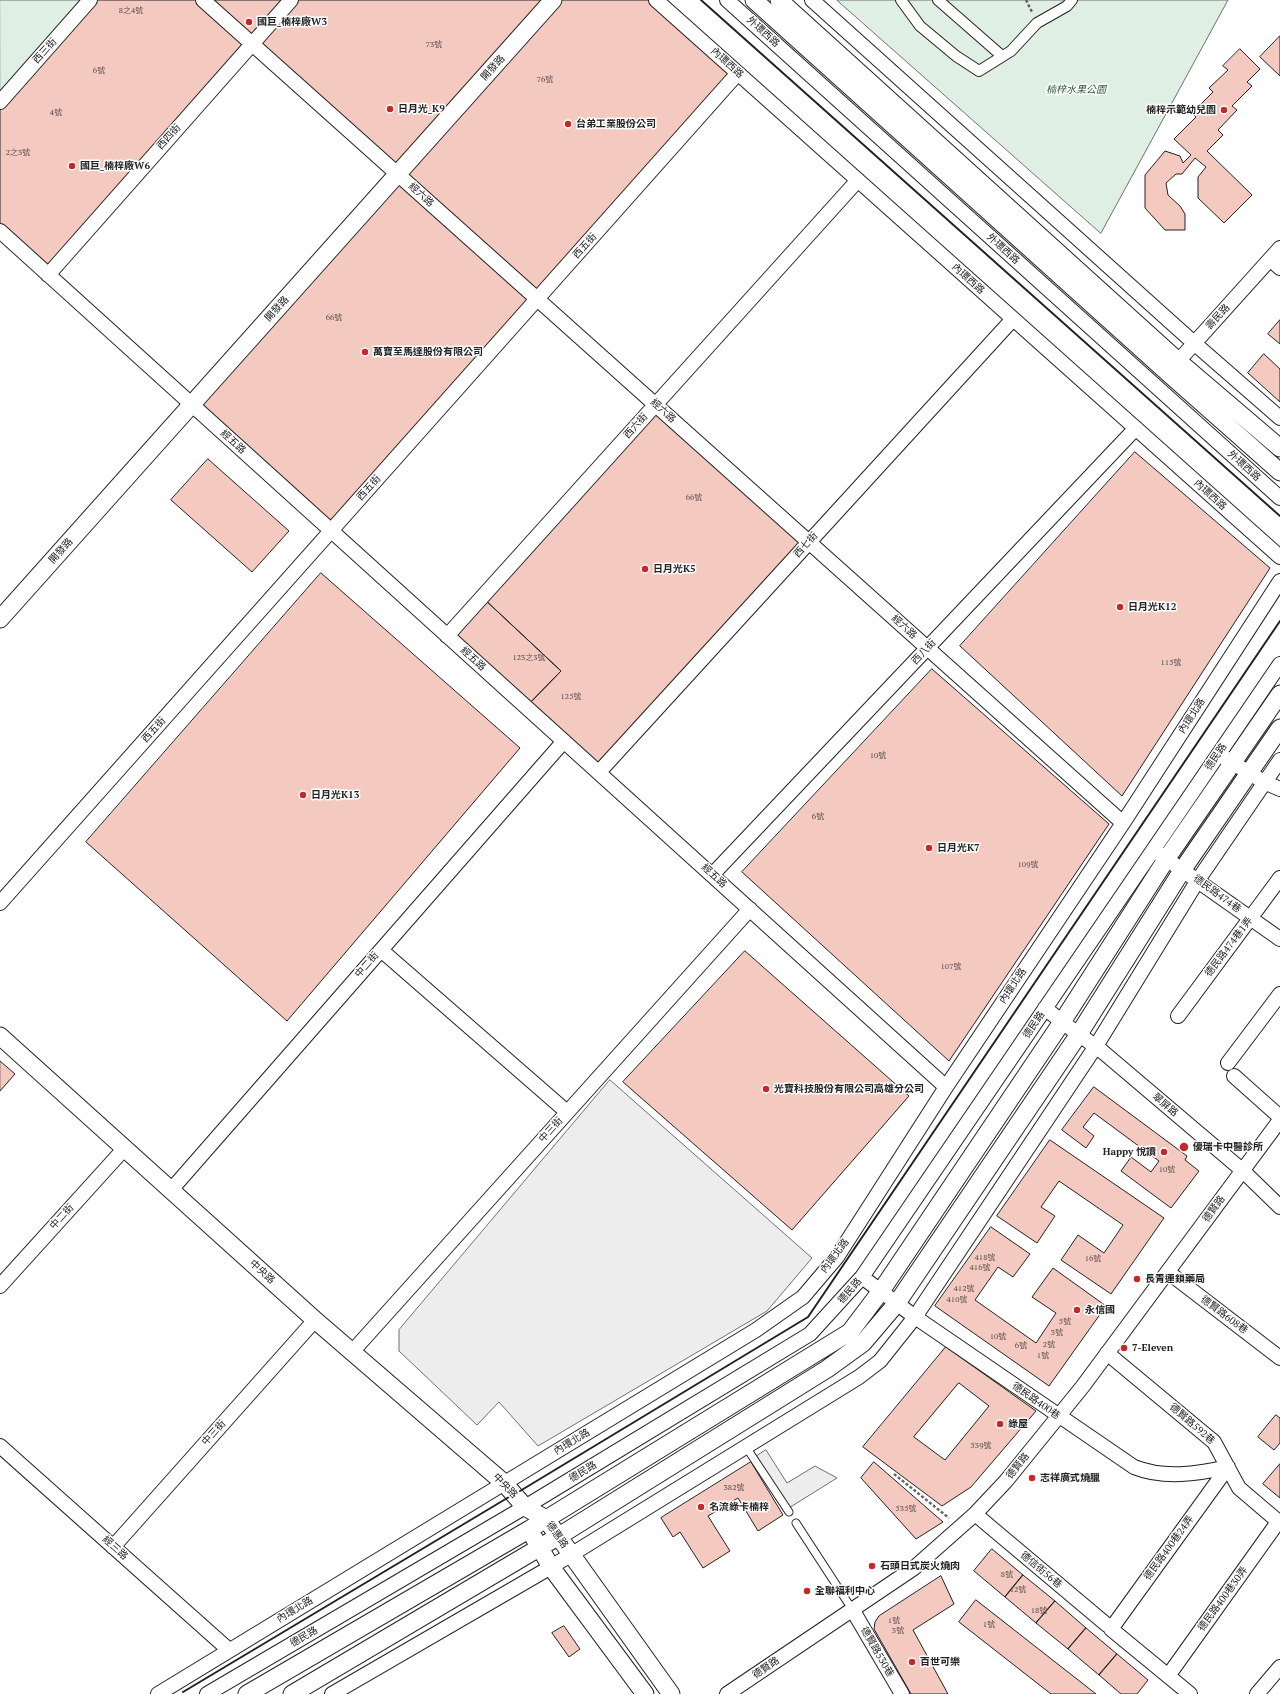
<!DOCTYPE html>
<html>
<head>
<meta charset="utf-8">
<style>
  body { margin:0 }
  canvas { display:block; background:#fff }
</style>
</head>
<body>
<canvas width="1280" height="1694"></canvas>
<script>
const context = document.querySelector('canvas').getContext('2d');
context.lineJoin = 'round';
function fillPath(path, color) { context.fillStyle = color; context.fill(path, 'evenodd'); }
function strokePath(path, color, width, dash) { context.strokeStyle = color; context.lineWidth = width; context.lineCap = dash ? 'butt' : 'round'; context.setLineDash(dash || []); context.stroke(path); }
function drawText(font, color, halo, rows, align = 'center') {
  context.font = font + ' "PT Serif","Noto Sans TC",serif'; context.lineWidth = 3; context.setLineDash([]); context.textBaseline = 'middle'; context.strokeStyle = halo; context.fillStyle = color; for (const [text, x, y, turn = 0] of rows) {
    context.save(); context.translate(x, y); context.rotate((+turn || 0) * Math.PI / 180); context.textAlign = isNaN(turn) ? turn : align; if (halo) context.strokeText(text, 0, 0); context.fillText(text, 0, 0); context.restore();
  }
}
const green = new Path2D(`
  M0 0H90L0 102Z
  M837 0H1228L1101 233Z`);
fillPath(green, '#e0efe3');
strokePath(green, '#6f6f6f', 1);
const parking = new Path2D(`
  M610 1080 812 1258 767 1311 538 1446 499 1402 477 1425 399 1351V1330Z
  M766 1450 787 1483 815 1466 837 1478 784 1511 751 1460Z`);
fillPath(parking, '#ededed');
strokePath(parking, '#6f6f6f', 1);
const building = new Path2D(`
  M90 0H203L252 44 48 275 0 231V102Z
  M203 0H291L252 44Z
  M291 0H553L398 174 252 44Z
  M553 0H656L738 73 537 299 398 174Z
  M1280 36V76L1260 57Z
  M1240 49 1260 69 1247 82 1252 86 1232 106 1237 110 1218 130 1223 135 1207 151 1252 195 1224 223 1198 198V177L1206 167 1195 158 1182 174H1176L1166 183 1168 195 1180 206 1185 214V230H1165L1145 208V175L1165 151 1180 156 1183 163 1191 155 1174 139 1196 117 1192 113 1213 92 1209 88 1228 70 1223 66Z
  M398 174 537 299 331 531 192 405Z
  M1280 320V344L1268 334Z
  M1264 354 1280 369V402L1248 373Z
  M655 405 809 542 599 772 526 707 561 671 482 597Z
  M1135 452 1270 568 1122 796 960 646Z
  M208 459 289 531 252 572 171 500Z
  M321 573 520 748 287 1021 86 842Z
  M482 597 561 671 526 707 447 636Z
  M932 669 1109 824 949 1061 742 872Z
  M745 951 909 1096 792 1230 623 1082Z
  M0 1061 15 1074 0 1091Z
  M1094 1087 1187 1156 1185 1160 1199 1171 1171 1208 1121 1171 1131 1157 1151 1172 1159 1161 1094 1113 1083 1127 1094 1136 1086 1148 1062 1130Z
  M1050 1140 1164 1218 1111 1294 1061 1260 1078 1235 1104 1253 1123 1225 1059 1181 1041 1207 1055 1216 1037 1243 997 1216Z
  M991 1227 1030 1254 1013 1277 998 1267 975 1300 1036 1343 1056 1313 1032 1297 1053 1268 1106 1306 1049 1386 935 1306Z
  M946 1347 1036 1411 971 1487 942 1506 863 1447ZM959 1383 989 1406 945 1460 914 1437Z
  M1276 1415 1280 1418V1443L1274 1450 1258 1437Z
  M751 1462 783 1515 758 1531 738 1498 708 1516 730 1551 703 1568 680 1532 673 1537 661 1518Z
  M874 1462 943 1522 916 1539 861 1478Z
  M1280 1464V1498L1263 1484Z
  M992 1549 1023 1575 1005 1597 974 1571Z
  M1023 1575 1055 1601 1036 1623 1005 1597Z
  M941 1576 954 1604 913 1630 948 1694H911L874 1629 875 1622 879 1616Z
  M976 1600 1096 1694H1051L959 1622Z
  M1055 1601 1086 1628 1068 1649 1036 1623Z
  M564 1626 580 1649 569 1657 552 1633Z
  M1086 1628 1117 1654 1099 1675 1068 1649Z
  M1117 1654 1148 1680 1137 1694H1121L1099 1675Z`);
fillPath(building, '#f3c9c0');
strokePath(building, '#222', 1);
const service = new Path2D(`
  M746 1447 789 1512
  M796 1523 852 1609`);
const pedestrian = new Path2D(`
  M901 0 920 26 956 56 979 71 1011 51 1037 23 1067 6 1072 0
  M938 0 1002 56`);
const minor = new Path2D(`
  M203 0 1123 823
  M656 0 1280 557
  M727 0 1280 498
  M812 0 1194 343 1280 418
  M0 102 90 0
  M0 231 946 1087
  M1270 259 1280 268
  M48 275 291 0
  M1172 368 1280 248
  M447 636 858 180
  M1225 758 1264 782 1280 789
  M599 772 1013 319
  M1158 853 1280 939
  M712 875 1136 428
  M0 903 738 73
  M381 950 567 1112
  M1045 1008 1062 1022 1103 1052 1242 1170 1280 1207
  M1178 1016 1280 878
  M1228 1063 1280 994
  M1234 1076 1280 1117
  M171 1190 564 741
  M1168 1272 1280 1358
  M862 1277 915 1317 1134 1467C1164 1479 1197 1474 1228 1467
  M0 1286 124 1149
  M352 1352 750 909
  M1107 1353 1214 1442 1239 1488 1280 1523
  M0 1446 229 1650
  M975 1514 1107 1625
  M113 1547 315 1320
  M852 1609 902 1694
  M1168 1676 1278 1522
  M158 1694 756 1330 803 1297 837 1257 946 1087 1123 823 1280 581
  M207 1694 525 1507 810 1334 862 1277 1280 664
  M332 1694 551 1567 859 1377 880 1361 915 1317 1096 1046 1198 880 1280 760
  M727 1694 914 1568 975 1514 1006 1481 1083 1386 1280 1120
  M1190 1694 1111 1629 1228 1467
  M1257 1694 1280 1667`);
const tertiary = new Path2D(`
  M754 0 1167 372 1280 472
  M779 0 1178 361 1280 448
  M0 619 553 0
  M0 1036 315 1320 504 1483 525 1507 546 1519 671 1694
  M534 1538 551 1567 645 1694
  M247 1694 530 1529 850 1332 881 1291 1062 1022 1167 858 1280 694
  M292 1694 559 1536 827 1369 863 1343 897 1303 1079 1034 1183 869 1280 728`);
strokePath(service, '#222', 9);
strokePath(pedestrian, '#222', 12);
strokePath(minor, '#222', 16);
strokePath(tertiary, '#222', 19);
strokePath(new Path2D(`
  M1026 0 1032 12
  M894 1474 949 1518`), '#646464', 2.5, [3, 2]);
strokePath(service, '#fff', 7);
strokePath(pedestrian, '#fff', 10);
strokePath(minor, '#fff', 14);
strokePath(tertiary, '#fff', 17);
strokePath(new Path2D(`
  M701 0 1280 516
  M520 1491 808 1317 1280 621
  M183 1692 509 1497`), '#222', 2);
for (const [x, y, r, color] of [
  [249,22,4,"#c62828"],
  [390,109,4,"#c62828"],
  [1224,110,4,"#c62828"],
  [568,124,4,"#c62828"],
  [72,166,4,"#c62828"],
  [365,352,4,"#c62828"],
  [645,569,4,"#c62828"],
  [1120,607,4,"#c62828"],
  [303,795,4,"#c62828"],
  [929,848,4,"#c62828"],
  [766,1089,4,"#c62828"],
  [1184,1147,5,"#c62828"],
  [1164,1152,4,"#c62828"],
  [1137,1279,4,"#c62828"],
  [1077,1310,4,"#c62828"],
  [1124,1348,4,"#c62828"],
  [1000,1424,4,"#c62828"],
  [1032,1478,4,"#c62828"],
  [701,1507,4,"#c62828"],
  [872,1566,4,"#c62828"],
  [807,1591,4,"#c62828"],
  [912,1662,4,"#c62828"]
]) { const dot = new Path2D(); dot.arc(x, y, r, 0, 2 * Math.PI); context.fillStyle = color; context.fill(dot); strokePath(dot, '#fff', 1.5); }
drawText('8px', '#564c4a', null, [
  ["8之4號",131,11],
  ["73號",434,45],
  ["6號",99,71],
  ["76號",545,80],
  ["4號",56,113],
  ["2之3號",18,153],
  ["66號",334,318],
  ["66號",694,498],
  ["123之3號",529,658],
  ["115號",1171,663],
  ["125號",571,697],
  ["10號",878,756],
  ["6號",818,817],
  ["109號",1028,865],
  ["107號",951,967],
  ["10號",1167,1170],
  ["418號",985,1258],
  ["16號",1093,1259],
  ["416號",980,1268],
  ["412號",964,1289],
  ["410號",957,1300],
  ["5號",1065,1322],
  ["3號",1057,1333],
  ["10號",998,1337],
  ["2號",1049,1345],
  ["6號",1021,1346],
  ["1號",1043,1356],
  ["539號",981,1446],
  ["382號",734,1488],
  ["535號",906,1509],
  ["8號",1007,1575],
  ["12號",1018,1590],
  ["18號",1039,1611],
  ["1號",894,1621],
  ["1號",989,1625],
  ["3號",898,1631]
]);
drawText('bold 10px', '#222', '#fff', [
  ["國巨_楠梓廠W3",257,22],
  ["日月光_K9",398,109],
  ["楠梓示範幼兒園",1216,110,"right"],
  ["台弟工業股份公司",576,124],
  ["國巨_楠梓廠W6",80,166],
  ["萬寶至馬達股份有限公司",373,352],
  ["日月光K5",653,569],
  ["日月光K12",1128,607],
  ["日月光K13",311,795],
  ["日月光K7",937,848],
  ["光寶科技股份有限公司高雄分公司",774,1089],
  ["優瑞卡中醫診所",1193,1147],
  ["Happy 悅讀",1156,1152,"right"],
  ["長青連鎖藥局",1145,1279],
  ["永信國",1085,1310],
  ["7-Eleven",1132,1348],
  ["綠屋",1008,1424],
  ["志祥廣式燒臘",1040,1478],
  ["名流綠卡楠梓",709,1507],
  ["石頭日式炭火燒肉",880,1566],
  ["全聯福利中心",815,1591],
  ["百世可樂",920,1662]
], 'left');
drawText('10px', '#222', '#fff', [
  ["外環西路",763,32,42],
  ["西三街",45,51,-48],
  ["內環西路",727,63,42],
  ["開發路",493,68,-48],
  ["西四街",169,137,-48],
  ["經六路",421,195,42],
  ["西五街",585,246,-48],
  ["外環西路",1003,249,42],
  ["內環西路",968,279,42],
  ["開發路",277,309,-48],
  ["壽民路",1218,317,-48],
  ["經六路",663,411,42],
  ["西六街",636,426,-48],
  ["經五路",233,442,42],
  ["外環西路",1244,466,42],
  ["西五街",369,488,-48],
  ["內環西路",1210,495,42],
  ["西七街",806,545,-48],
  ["開發路",61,551,-48],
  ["經六路",904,627,42],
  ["西八街",924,652,-47],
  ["經五路",473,659,42],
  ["內環北路",1192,716,-57],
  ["西五街",154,730,-48],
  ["德民路",1216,757,-56],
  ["經五路",714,876,42],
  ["德民路474巷",1217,894,36],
  ["德民路474巷1弄",1229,947,-53],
  ["中二街",367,965,-49],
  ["內環北路",1013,986,-56],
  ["德民路",1034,1025,-56],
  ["翠屏路",1165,1105,40],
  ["中三街",551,1130,-48],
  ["德賢路",1214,1209,-54],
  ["中二街",62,1217,-48],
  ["內環北路",835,1256,-53],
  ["中央路",262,1272,42],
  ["德民路",850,1291,-49],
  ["德賢路608巷",1224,1315,37],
  ["德民路400巷",1036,1401,35],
  ["德賢路592巷",1192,1424,41],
  ["中三街",214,1433,-48],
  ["內環北路",572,1442,-31],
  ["德賢路",1018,1466,-51],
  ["德民路",583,1472,-31],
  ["中央路",505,1486,46],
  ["德惠路",557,1535,55],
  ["經三路",115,1548,42],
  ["德民路400巷24弄",1169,1548,-54],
  ["德信街56巷",1041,1570,40],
  ["德民路400巷30弄",1223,1599,-54],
  ["內環北路",295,1610,-31],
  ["德民路",304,1637,-30],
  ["德賢路530巷",877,1652,60],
  ["德賢路",766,1668,-34]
]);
drawText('italic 10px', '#2f5e38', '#fff', [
  ["楠梓水果公園",1076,90]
]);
</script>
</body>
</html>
